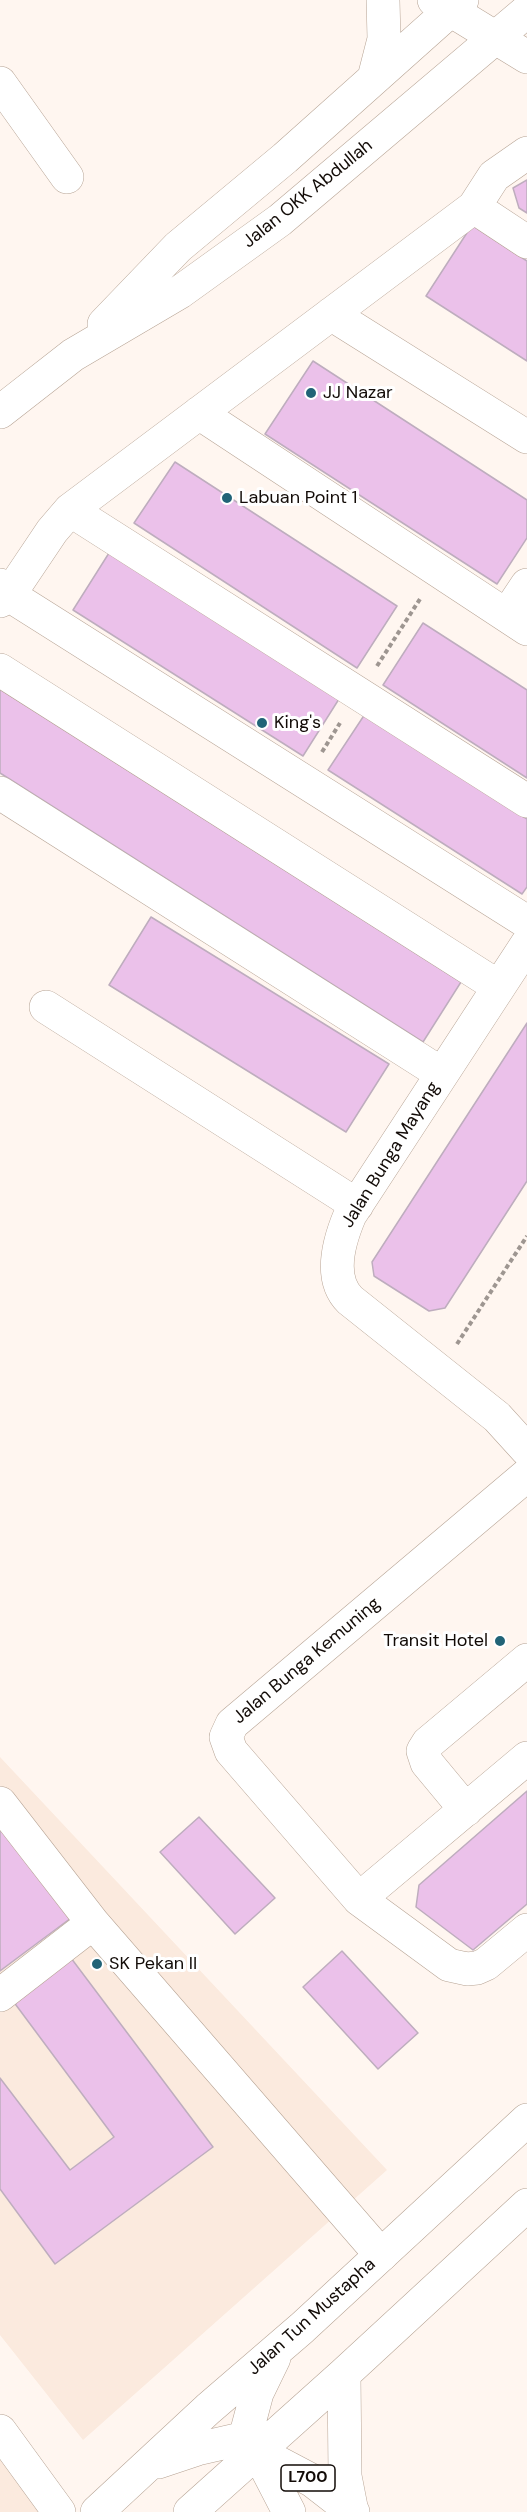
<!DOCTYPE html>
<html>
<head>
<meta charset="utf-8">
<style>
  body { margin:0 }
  canvas { display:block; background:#fff6f0 }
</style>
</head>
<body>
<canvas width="527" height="2512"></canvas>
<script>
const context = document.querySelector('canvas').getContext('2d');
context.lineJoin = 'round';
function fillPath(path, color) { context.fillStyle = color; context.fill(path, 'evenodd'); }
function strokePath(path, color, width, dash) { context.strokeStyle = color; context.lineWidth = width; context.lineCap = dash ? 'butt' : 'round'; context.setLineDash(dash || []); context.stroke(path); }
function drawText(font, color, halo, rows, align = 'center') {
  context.font = font + ' "DM Sans",sans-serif'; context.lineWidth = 6; context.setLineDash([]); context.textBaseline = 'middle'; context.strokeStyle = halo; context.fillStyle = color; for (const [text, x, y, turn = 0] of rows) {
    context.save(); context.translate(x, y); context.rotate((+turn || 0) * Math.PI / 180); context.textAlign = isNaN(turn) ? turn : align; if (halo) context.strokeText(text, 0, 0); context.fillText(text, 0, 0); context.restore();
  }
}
fillPath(new Path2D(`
  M0 1757 387 2170 83 2440 0 2335Z
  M0 2459 42 2512H0Z`), '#fbeade');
const building = new Path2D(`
  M527 180V213L519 208 513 188Z
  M472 225 527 261V361L426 296Z
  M313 361 527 500V538L497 584 265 434Z
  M175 462 397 606 357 668 134 523Z
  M109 553 339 699 303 756 73 610Z
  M423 623 527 690V778L383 685Z
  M0 689 461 982 423 1042 0 773Z
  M365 714 527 819V887L522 894 328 770Z
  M151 917 389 1064 346 1132 109 985Z
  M527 1023V1181L445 1308 429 1311 374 1276 372 1262Z
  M527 1791V1904L473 1950 416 1907 419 1885Z
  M0 1816 75 1915 0 1971Z
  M199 1817 275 1898 235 1934 160 1852Z
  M342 1951 418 2033 378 2069 303 1987Z
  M71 1958 213 2147 55 2264 0 2189V2078L70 2170 114 2137 13 2001Z`);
fillPath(building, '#ebc1ea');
strokePath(building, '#beadbe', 1.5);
const minor = new Path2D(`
  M434 0 527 57
  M0 83 67 177
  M474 207 527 242
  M331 314 527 437
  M199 413 527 629
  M70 510 527 801
  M0 585 9 595 527 922
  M0 601 9 595 52 531 70 510 474 207 494 176 527 153
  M507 615 527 585
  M0 670 499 987
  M0 793 442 1074
  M527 944 350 1215C339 1241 328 1278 350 1300L497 1417 527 1450
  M46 1007 357 1205
  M527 1475 232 1724 226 1737 231 1751 359 1899 449 1965 467 1969 477 1968 486 1964 527 1930
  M0 1803 93 1923 0 1995
  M466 1810 427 1763 423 1751 428 1743 527 1660
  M359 1899 527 1758
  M93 1923 381 2255
  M0 2431 59 2512`);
const major = new Path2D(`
  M374 78 384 39 383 0
  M104 324 178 247 285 158 462 0
  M0 412 73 355 180 292 280 220 527 11
  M344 2374 345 2476 352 2512
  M245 2438 258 2452 313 2481 353 2512
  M245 2438 257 2393 274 2358
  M258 2452 289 2512
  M158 2462 197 2449 245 2438
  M97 2512 208 2409 302 2328 527 2120
  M190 2512 344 2374 527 2205`);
strokePath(minor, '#b7a495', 34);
strokePath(major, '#b7a495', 34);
strokePath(new Path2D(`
  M377 666 420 599
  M322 752 340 723
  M457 1344 527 1236`), '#9e9691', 4, [4.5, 3]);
strokePath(minor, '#fff', 33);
strokePath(major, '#fff', 33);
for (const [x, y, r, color] of [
  [311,393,6,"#216377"],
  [227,498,6,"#216377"],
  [262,723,6,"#216377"],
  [500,1641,6,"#216377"],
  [97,1964,6,"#216377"]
]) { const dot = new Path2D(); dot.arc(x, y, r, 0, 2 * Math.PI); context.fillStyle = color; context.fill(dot); strokePath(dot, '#fff', 2); }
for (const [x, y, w] of [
  [308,2478,54]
]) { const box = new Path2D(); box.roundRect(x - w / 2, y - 13, w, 26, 4.5); context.fillStyle = '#fff'; context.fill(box); strokePath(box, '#120b07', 1.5); }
drawText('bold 16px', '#120b07', null, [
  ["L700",308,2478]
]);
drawText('18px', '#120b07', '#fff', [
  ["Jalan OKK Abdullah",308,194,-39],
  ["Jalan Bunga Mayang",391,1155,-58],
  ["Jalan Bunga Kemuning",307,1661,-40],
  ["Jalan Tun Mustapha",312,2317,-42]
]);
drawText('18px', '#120b07', '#fff', [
  ["JJ Nazar",323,393],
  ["Labuan Point 1",239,498],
  ["King's",274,723],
  ["Transit Hotel",488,1641,"right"],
  ["SK Pekan II",109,1964]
], 'left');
</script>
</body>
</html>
